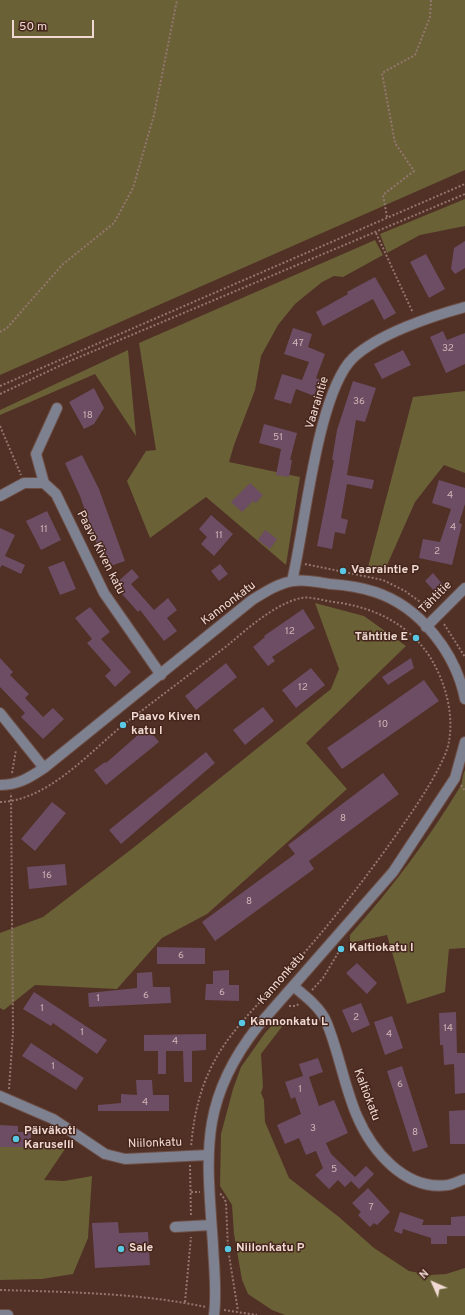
<!DOCTYPE html>
<html>
<head>
<meta charset="utf-8">
<style>
  body { margin:0 }
  #map { position:relative; width:465px; height:1315px; overflow:hidden; background:#513026; font-family:Overpass,sans-serif }
  canvas { display:block }
  .north { position:absolute; left:413px; top:1263px; width:40px; height:40px; -webkit-text-stroke:3px #46261c; paint-order:stroke; rotate:315deg; font-size:11px; font-weight:700; line-height:16px; text-align:center; color:#efd9d2 }
  .north::after { content:''; display:block; margin:auto; width:14px; height:18px; background:#efd9d2; clip-path:polygon(50% 0,100% 100%,50% 72%,0 100%) }
  .scale { position:absolute; left:12px; top:20px; width:82px; height:18px; box-sizing:border-box; border:2px solid #efd9d2; border-top:0; padding-left:5px; font-size:12px; line-height:14px; white-space:nowrap; color:#efd9d2; -webkit-text-stroke:3px #46261c; paint-order:stroke }
</style>
</head>
<body>
<div id="map">
<canvas width="465" height="1315"></canvas>
<div class="north">N</div>
<div class="scale">50 m</div>
</div>
<script>
const context = document.querySelector('canvas').getContext('2d');
context.lineJoin = 'round';
function fillPath(path, color) { context.fillStyle = color; context.fill(path, 'evenodd'); }
function strokePath(path, color, width, dash) { context.strokeStyle = color; context.lineWidth = width; context.lineCap = dash ? 'butt' : 'round'; context.setLineDash(dash || []); context.stroke(path); }
function drawText(font, color, halo, rows, align = 'center') {
  context.font = font + ' Overpass,sans-serif'; context.lineWidth = 3; context.setLineDash([]); context.textBaseline = 'middle'; context.strokeStyle = halo; context.fillStyle = color; for (const [text, x, y, turn = 0] of rows) {
    context.save(); context.translate(x, y); context.rotate((+turn || 0) * Math.PI / 180); context.textAlign = isNaN(turn) ? turn : align; if (halo) context.strokeText(text, 0, 0); context.fillText(text, 0, 0); context.restore();
  }
}
fillPath(new Path2D(`
  M0 0H465V170L0 375Z
  M465 199V226L420 235 387 253 380 234Z
  M375 240 383 255 343 277 334 276 322 282 295 304 278 325 261 356 255 390 234 445 229 462 300 477 286 565 206 497 150 538 127 481 146 451 156 450 139 343Z
  M128 350 136 436 95 374 0 415V410Z
  M465 391V473L444 465 415 502 384 572 368 567 413 397Z
  M315 603 364 616 406 646 306 743 347 789 207 914 162 938 117 989 35 985 4 1010 0 1008V933L43 917 133 848 331 689 339 669Z
  M465 770V948L449 949 445 992 407 1004 387 935 350 943V935C391 889 428 840 460 787 463 782 462 775 465 770Z
  M275 1022 284 1024 261 1054 263 1087 261 1093 264 1100 265 1122 289 1178 339 1217 374 1248 409 1271 430 1275 446 1274 465 1268V1315H285L272 1310 248 1294 242 1280 234 1234 232 1205 220 1186 221 1134 233 1089 241 1067 265 1033Z
  M49 1140 65 1149 44 1180 64 1181 92 1176 88 1238 73 1274 42 1279 0 1280V1147H31Z`), '#6a6137');
fillPath(new Path2D(`
  M465 241V268L455 274 451 269 454 248Z
  M426 254 445 289 429 298 410 262Z
  M375 277 396 313 384 320 373 299 323 326 316 312 348 294 347 292Z
  M293 328 312 334 308 347 325 354 316 378 320 380 314 396 296 389 291 404 274 399 282 374 302 380 309 362 284 354Z
  M443 331 447 340 465 333V364L446 373 430 337Z
  M403 350 411 365 382 379 374 364Z
  M353 381 376 388 365 422 356 420 347 475 374 480 372 489 347 484 341 518 348 520 345 534 335 532 332 549 317 546 334 460H332L337 430Z
  M94 388 104 408 94 424 84 429 69 402Z
  M264 424 297 433 290 460H292L289 477 276 475 281 449 259 443Z
  M82 455 99 489 125 561 105 568 80 496 65 463Z
  M439 480 465 488V504L459 523 462 524 452 565 419 558 423 539 440 542 451 509 432 503Z
  M250 483 263 495 256 503 253 501 242 512 231 502Z
  M47 511 61 540 41 550 26 521Z
  M211 515 233 534 214 556 201 544 207 537 199 529Z
  M0 528 15 535 5 556 25 565 21 574 2 565 0 568Z
  M265 530 277 539 270 549 258 540Z
  M64 561 76 589 60 595 48 567Z
  M220 564 228 574 219 581 211 571Z
  M132 569 139 577 131 584 154 610 168 598 177 610 167 618 177 631 164 641 140 610 138 612 114 585Z
  M433 573 444 586 436 593 425 581Z
  M90 607 110 632 101 639 131 672 115 687 105 676 111 670 87 643 92 639 75 618Z
  M303 609 315 628 272 657 275 661 268 666 253 647 265 637 264 636Z
  M0 658 13 672 10 675 29 694 25 698 43 717 53 708 64 719 43 739 21 717 25 713 0 687Z
  M411 658 414 668 388 685 382 677Z
  M226 663 237 677 196 710 185 696Z
  M311 668 325 685 296 708 282 690Z
  M424 680 439 701 342 769 327 748Z
  M263 707 274 721 245 745 233 730Z
  M147 727 159 742 106 785 94 770 105 762 106 763Z
  M206 752 215 763 121 844 109 830Z
  M383 773 399 794 309 861 314 869 215 941 202 922 295 854 288 845Z
  M52 802 66 813 35 851 21 839Z
  M65 864 67 885 29 889 27 867Z
  M157 947 205 948V964H157Z
  M357 963 377 983 367 994 346 973Z
  M229 970V985H239V1001L205 1000 206 984H213V971Z
  M152 972 153 987H170L171 1003 89 1007 88 993 137 988V973Z
  M34 992 107 1040 97 1054 53 1023 51 1026 23 1009Z
  M361 1003 370 1025 352 1033 342 1010Z
  M456 1012 457 1053H465V1093L455 1094 454 1064 444 1065 443 1045H440L439 1013Z
  M392 1016 403 1048 385 1055 374 1022Z
  M206 1034V1050L192 1051V1082H184L183 1051H166V1074H158V1051H144V1035Z
  M31 1043 84 1078 76 1090 22 1056Z
  M318 1058 323 1072 309 1077 319 1106 334 1100 348 1133 326 1143 331 1154 355 1177 345 1187 338 1180 329 1189 315 1175 323 1168 316 1151 306 1155 299 1138 285 1144 277 1125 301 1114 295 1097 291 1099 285 1082 303 1076 299 1064Z
  M402 1066 428 1147 413 1152 387 1071Z
  M136 1080H152L153 1095H169V1111H98V1105L121 1103V1094L137 1095Z
  M465 1110V1144H450L449 1111Z
  M0 1125 18 1126V1132H31V1147H0Z
  M366 1166 374 1174 359 1189 351 1181Z
  M368 1188 390 1212 377 1225 374 1223 370 1227 358 1215 361 1212 352 1203Z
  M400 1212 424 1220 422 1225H451V1217L465 1216V1236H447V1244H431V1238L403 1229 402 1234 394 1231Z
  M118 1222 119 1233 148 1232 150 1265 95 1268 92 1223Z`), '#6c4d63');
const minor = new Path2D(`
  M44 483 36 454 57 408
  M0 496 24 483H44L56 494 104 593 161 675
  M292 581C305 528 317 393 353 358 378 334 432 316 465 307
  M426 627 465 588
  M0 713 44 768
  M0 785C18 785 29 778 44 768L252 600C265 592 279 583 293 581 305 579 318 582 330 584 345 585 360 587 375 592 421 607 456 654 465 699
  M293 986C305 996 320 1007 326 1021 339 1052 344 1086 357 1116 372 1151 405 1191 448 1185 453 1184 459 1181 465 1179
  M0 1096 53 1119 105 1154 125 1159 208 1155
  M175 1227 211 1225
  M0 1315H8
  M214 1315C217 1293 214 1267 213 1245 207 1155 198 1102 258 1026L393 872 455 778 465 742`);
strokePath(minor, '#6d4e45', 12);
strokePath(new Path2D(`
  M387 217 383 195 414 171 395 143 382 73 415 55 430 17 431 0
  M376 233 413 313
  M0 332 7 328 62 265 114 223 133 188 154 115 177 0
  M0 386 465 184
  M0 394 70 361 465 194
  M0 426 21 475
  M305 564 383 580 405 591 430 609
  M444 624 465 657
  M12 773 16 750
  M461 785 465 791
  M0 802C47 801 89 753 123 725 158 698 193 672 228 645 248 628 275 604 301 598 311 596 324 601 334 602 373 607 408 623 430 657 445 681 454 713 449 741 447 758 424 794 414 809 376 865 335 919 290 969 266 997 238 1022 219 1053 201 1083 194 1112 191 1147
  M312 990 323 978 341 948
  M289 1006H296L300 1003
  M9 1089 13 1032 11 793
  M190 1165 191 1217
  M191 1192H200
  M220 1194 222 1195 226 1202 228 1249 238 1311
  M0 1290C68 1292 139 1293 206 1307
  M185 1302 191 1237
  M224 1310 257 1315`), '#93766e', 2, [2, 2]);
strokePath(minor, '#7e8190', 10);
for (const [x, y, r, color] of [
  [343,571,4,"#59c8e5"],
  [416,638,4,"#59c8e5"],
  [123,725,4,"#59c8e5"],
  [341,949,4,"#59c8e5"],
  [242,1023,4,"#59c8e5"],
  [16,1139,4,"#59c8e5"],
  [121,1249,4,"#59c8e5"],
  [228,1249,4,"#59c8e5"]
]) { const dot = new Path2D(); dot.arc(x, y, r, 0, 2 * Math.PI); context.fillStyle = color; context.fill(dot); strokePath(dot, '#46261c', 1.5); }
drawText('10px', '#ceb6b6', null, [
  ["47",298,344],
  ["32",448,349],
  ["36",359,402],
  ["18",88,416],
  ["51",278,438],
  ["4",450,496],
  ["4",453,528],
  ["11",44,530],
  ["11",219,536],
  ["2",437,552],
  ["12",290,632],
  ["12",303,688],
  ["10",383,725],
  ["8",343,819],
  ["16",47,876],
  ["8",249,902],
  ["6",181,956],
  ["6",222,993],
  ["6",146,996],
  ["1",98,999],
  ["1",42,1009],
  ["2",356,1018],
  ["14",448,1029],
  ["1",82,1033],
  ["4",389,1035],
  ["4",175,1042],
  ["1",53,1067],
  ["6",400,1085],
  ["1",300,1090],
  ["4",145,1103],
  ["3",313,1129],
  ["8",415,1133],
  ["5",334,1170],
  ["7",371,1208]
]);
drawText('12px', '#efd9d2', '#46261c', [
  ["Vaaraintie",318,403,-73],
  ["Paavo Kiven katu",100,553,63],
  ["Tähtitie",436,598,-45],
  ["Kannonkatu",229,604,-37],
  ["Kannonkatu",282,979,-49],
  ["Kaltiokatu",366,1095,69],
  ["Niilonkatu",155,1144,-2]
]);
drawText('bold 12px', '#efd9d2', '#46261c', [
  ["Vaaraintie P",351,571],
  ["Tähtitie E",408,638,"right"],
  ["Paavo Kiven",131,718],
  ["katu I",131,732],
  ["Kaltiokatu I",349,949],
  ["Kannonkatu L",250,1023],
  ["Päiväkoti",24,1132],
  ["Karuselli",24,1146],
  ["Sale",129,1249],
  ["Niilonkatu P",236,1249]
], 'left');
</script>
</body>
</html>
